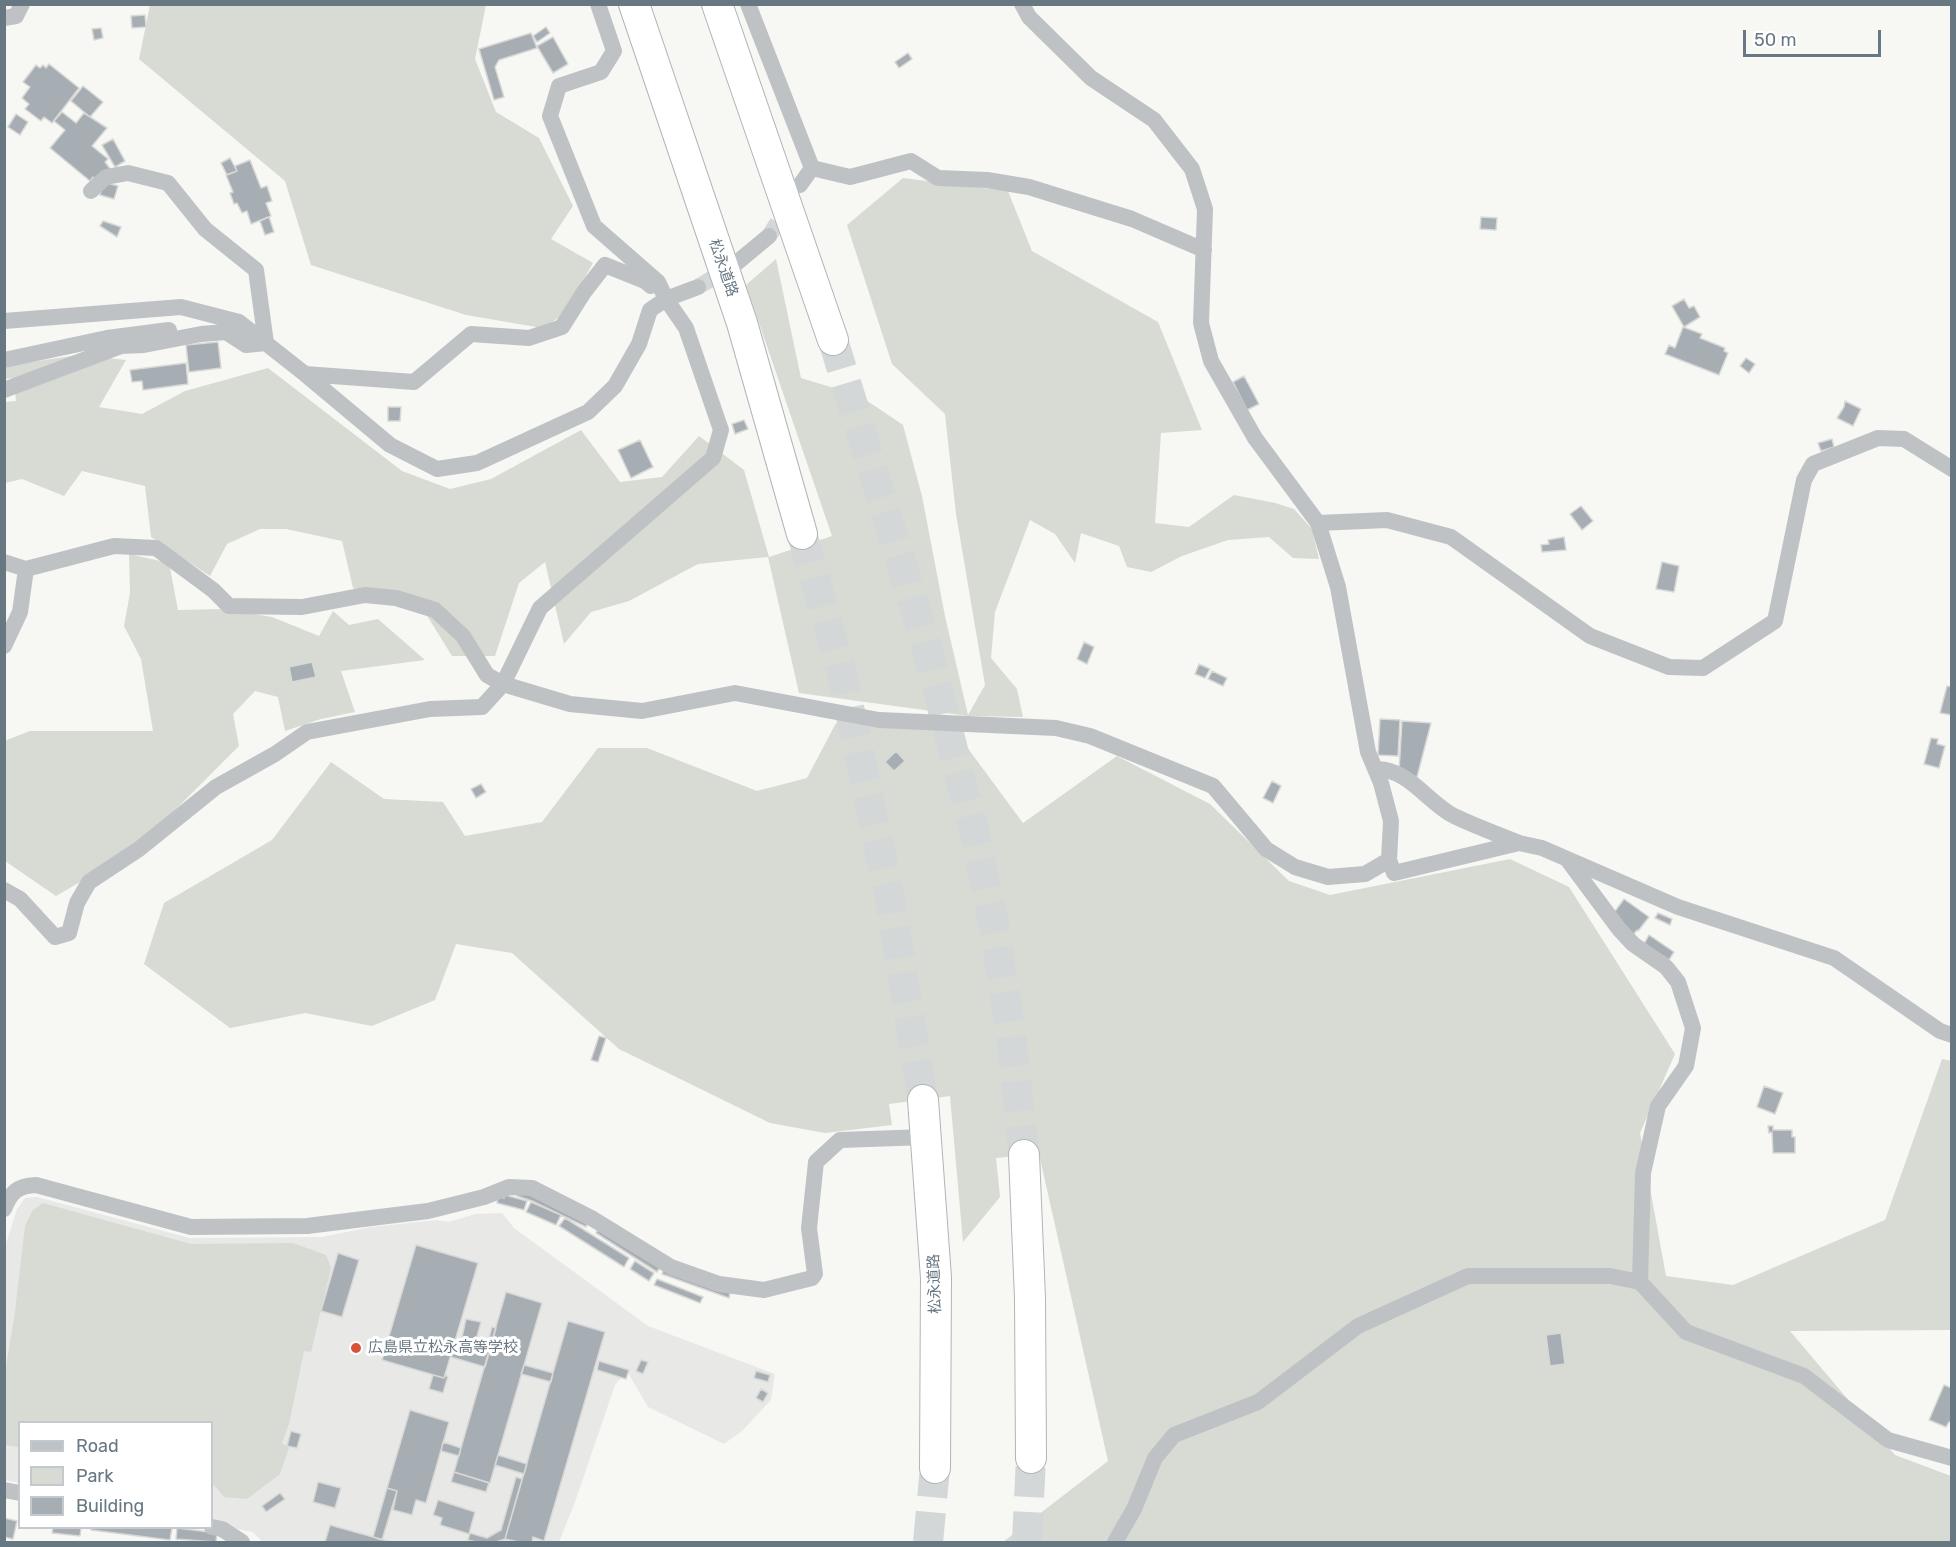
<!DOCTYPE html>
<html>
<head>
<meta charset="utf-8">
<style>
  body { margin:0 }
  #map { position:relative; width:1956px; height:1547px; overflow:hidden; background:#f7f7f4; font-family:Rubik,sans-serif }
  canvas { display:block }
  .frame { position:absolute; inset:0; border:6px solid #687883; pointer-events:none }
  .legend { position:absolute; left:18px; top:1421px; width:195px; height:108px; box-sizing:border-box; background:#fff; border:2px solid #c3c9cd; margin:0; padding:8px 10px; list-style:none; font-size:18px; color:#687883 }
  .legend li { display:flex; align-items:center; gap:12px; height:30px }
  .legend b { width:30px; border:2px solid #c3c9cd }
  .scale { position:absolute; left:1743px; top:30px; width:138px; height:27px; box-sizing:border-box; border:3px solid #687883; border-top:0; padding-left:8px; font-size:18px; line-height:21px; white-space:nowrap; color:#687883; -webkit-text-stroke:4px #fff; paint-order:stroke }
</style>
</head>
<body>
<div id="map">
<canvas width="1956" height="1547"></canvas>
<div class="frame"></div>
<ul class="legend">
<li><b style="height:8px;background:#bec2c5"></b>Road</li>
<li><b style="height:16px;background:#d7dbd4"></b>Park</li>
<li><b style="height:16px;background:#a6adb3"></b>Building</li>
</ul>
<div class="scale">50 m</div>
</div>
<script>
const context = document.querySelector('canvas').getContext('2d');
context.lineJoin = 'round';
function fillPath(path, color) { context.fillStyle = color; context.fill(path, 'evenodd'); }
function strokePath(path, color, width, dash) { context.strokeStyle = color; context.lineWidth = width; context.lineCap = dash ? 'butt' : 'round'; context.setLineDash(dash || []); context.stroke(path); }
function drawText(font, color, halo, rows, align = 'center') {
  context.font = font + ' Rubik,"Noto Sans JP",sans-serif'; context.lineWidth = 6; context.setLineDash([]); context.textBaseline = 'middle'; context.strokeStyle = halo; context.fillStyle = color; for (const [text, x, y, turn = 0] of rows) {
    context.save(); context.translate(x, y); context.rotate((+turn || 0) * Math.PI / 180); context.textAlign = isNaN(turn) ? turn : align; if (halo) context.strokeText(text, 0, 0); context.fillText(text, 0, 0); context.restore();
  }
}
fillPath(new Path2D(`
  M37 1197 190 1238 322 1237 371 1227 437 1220 449 1222 475 1214 502 1213 514 1228 648 1326 775 1374 771 1400 742 1431 724 1444 648 1407 627 1371 615 1385 575 1502 559 1542H263L253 1532 212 1524V1422H20L19 1483 5 1480V1247L17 1209 25 1198Z`), '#e8e8e7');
fillPath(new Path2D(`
  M150 5H486L475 59 496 112 539 138 573 206 551 239 593 263 565 314 542 328 466 315 311 265 285 181 139 59Z
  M903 178 1008 191 1032 251 1158 322 1202 430 1161 433 1155 523 1189 527 1234 495 1275 503 1294 509 1312 529 1319 559 1293 558 1269 537 1228 540 1182 556 1151 572 1127 567 1119 546 1081 533 1075 563 1055 534 1030 520 995 612 991 658 1017 689 1023 717 968 716 799 693 768 557 698 564 629 601 591 612 564 644 545 562 519 583 495 656H452L426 614 353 588 342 541 286 529H260L227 544 210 576 151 537 145 486 82 471 64 496 22 479 5 483V402L16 401 14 378 5 379 4 366 78 355 126 360 99 407 142 414 185 391 268 368 402 471 450 489 491 479 581 430 620 482 662 477 699 436 744 470 769 557 832 536 746 285 776 259 801 378 860 396 903 425 922 496 945 616 968 715 985 685 956 514 945 414 892 364 847 225Z
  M129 554 169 563 178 610 224 609 272 617 319 636 333 611 349 625 378 619 425 660 341 671 355 712 321 719 285 731 278 697 255 691 233 714 239 746 148 837 92 875 56 896 5 861 4 741 30 731H153L141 659 124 626 130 593Z
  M836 723 955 731 1023 823 1117 756 1210 804 1289 881 1330 895 1510 859 1569 887 1675 1054 1640 1133 1666 1276 1733 1285 1885 1220 1942 1059 1951 1061V1330L1790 1331 1895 1455 1951 1476V1542H1003L1108 1461 1039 1154 996 1158 1000 1197 963 1242 950 1096 889 1104 892 1125 825 1133 770 1123 619 1049 512 953 456 944 435 1000 372 1026 305 1013 230 1028 144 964 164 903 272 840 331 762 384 799 443 802 465 836 542 822 598 748H647L757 791 807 778Z
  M43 1203 191 1244 293 1243 326 1255 331 1268 311 1352 304 1351 289 1424 282 1443 289 1448 280 1474 247 1499 224 1497 215 1486 212 1485V1422H20L19 1447 5 1445V1373L15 1312 25 1226 32 1211Z`), '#d7dbd4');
const building = new Path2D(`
  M145 15 146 27 132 28 131 16Z
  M546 27 550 33 537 42 533 36Z
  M101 28 103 38 94 40 92 29Z
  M531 33 537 48 499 60 495 67 504 97 494 100 479 49Z
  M553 37 568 64 553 73 537 46Z
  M908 53 912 59 899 68 895 62Z
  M49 64 79 88 52 123 44 117 41 121 25 109 29 104 22 98 30 87 23 82 36 65 40 68 43 65 46 68Z
  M83 86 103 102 90 117 71 101Z
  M62 112 76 123 84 113 107 128 92 146 108 159 105 162 111 170 96 180 93 177 90 181 50 148 65 130 54 121Z
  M16 114 28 122 20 135 8 127Z
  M113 139 125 161 115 167 102 145Z
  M230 158 237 171 227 175 221 163Z
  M250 160 261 188 267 186 272 201 266 203 271 216 251 224 247 211 242 213 237 203 234 204 230 193 233 192 226 175 237 171 235 166Z
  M104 182 118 186 114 199 100 195Z
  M269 217 274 232 265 235 260 221Z
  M1481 217 1497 218 1496 230 1480 229Z
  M103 221 121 227 117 237 100 226Z
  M1684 299 1689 308 1694 306 1700 317 1684 327 1672 306Z
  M1683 327 1702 334 1700 338 1725 348 1724 351 1728 353 1719 375 1665 354 1669 345 1675 348Z
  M218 342 221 368 189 372 186 345Z
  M1746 358 1755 364 1749 373 1740 366Z
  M186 363 188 384 143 390 142 381 132 382 130 370Z
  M1244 376 1259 404 1247 410 1233 382Z
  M1845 401 1861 409 1853 426 1837 418 1844 407Z
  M388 407H401L400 421H388Z
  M744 420 748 429 735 434 732 424Z
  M1832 439 1834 447 1821 451 1818 443Z
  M640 440 653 467 631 478 618 450Z
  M1581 506 1593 521 1582 530 1570 514Z
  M1564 537 1566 550 1542 552 1541 545 1549 544 1548 540Z
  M1662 562 1679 566 1674 592 1656 589Z
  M1084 642 1094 647 1087 664 1077 659Z
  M312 662 316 677 292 682 289 667Z
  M1199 664 1210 669 1205 678 1195 674Z
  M1212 671 1227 678 1223 686 1208 679Z
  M1947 686 1952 687V715L1940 713Z
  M1380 719 1400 720 1398 756 1378 755Z
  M1402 721 1431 723 1417 777 1399 771Z
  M1931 738 1938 739 1937 744 1945 746 1939 768 1924 764Z
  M896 751 905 761 894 771 885 762Z
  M1272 781 1281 786 1273 803 1263 798Z
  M481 784 486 792 476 798 471 789Z
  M1624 899 1649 917 1638 931 1637 930 1633 935 1613 914Z
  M1658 913 1672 919 1670 925 1655 918Z
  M1649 935 1674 952 1669 960 1644 944Z
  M599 1036 606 1038 598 1062 591 1060Z
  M1764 1086 1783 1093 1775 1114 1757 1107Z
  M1768 1126H1773V1130H1792V1137H1795V1153H1773L1772 1132 1769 1133Z
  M519 1191 534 1195 587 1222 586 1227 532 1201 517 1196Z
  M505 1195 527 1201 524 1210 497 1203 498 1196 504 1198Z
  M531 1202 561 1215 556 1225 526 1212Z
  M565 1218 629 1258 624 1267 559 1226Z
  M599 1228 660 1267 657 1272 596 1233Z
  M416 1245 478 1263 444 1378 382 1360Z
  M338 1253 359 1260 342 1317 321 1311Z
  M635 1261 654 1273 649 1281 630 1269Z
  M664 1269 730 1293 729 1298 662 1274Z
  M657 1279 703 1297 700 1303 654 1285Z
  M506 1292 542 1303 490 1483 454 1472Z
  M466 1319 481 1322 476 1340 462 1337Z
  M568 1321 605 1332 544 1541 533 1537 532 1542H519L505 1539Z
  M492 1327 496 1328 485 1367 451 1357 453 1347 484 1356Z
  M1561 1333 1565 1364 1550 1366 1546 1335Z
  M641 1360 648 1362 643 1374 636 1371Z
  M599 1361 629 1370 626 1379 597 1370Z
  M524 1365 553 1373 551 1382 521 1374Z
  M756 1371 770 1375 768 1382 754 1378Z
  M433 1375 444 1378 445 1376H448L443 1393 429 1389Z
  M1944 1385 1952 1388V1423L1949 1422 1946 1427 1929 1420Z
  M761 1389 768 1393 763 1402 756 1398Z
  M410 1410 449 1422 426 1503 416 1500 412 1515 393 1510 397 1491 387 1488Z
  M291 1431 301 1434 297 1448 287 1446Z
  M443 1442 461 1448 459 1456 441 1451Z
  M498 1455 527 1464 524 1474 495 1465Z
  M454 1472 489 1483 486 1492 451 1482Z
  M516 1477 522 1479 505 1539 496 1542H476L468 1540 470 1533 487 1538 501 1530Z
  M318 1482 341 1488 335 1508 313 1502Z
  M387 1488 397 1491 382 1540 373 1537Z
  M280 1493 285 1499 266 1512 262 1506Z
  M438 1500 475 1512 469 1534 440 1525 442 1518 433 1515Z
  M4 1518 17 1521 13 1539 4 1537Z
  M330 1525 373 1537 391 1542H325Z
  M53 1528H81L80 1536 52 1533Z
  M91 1528H172L170 1540 91 1530Z
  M177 1528 217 1533 216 1542 176 1539Z`);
fillPath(building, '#a6adb3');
strokePath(building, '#d8d8d7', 1.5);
strokePath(new Path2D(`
  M769 236 789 204
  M698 287 731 267`), '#d3d7d8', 16, [16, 8]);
strokePath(new Path2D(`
  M833 340 924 637 974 831 994 926 1011 1035 1024 1155
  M802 534 841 670 889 893 923 1100
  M928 1542 935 1468
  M1027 1542 1031 1458`), '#d3d7d8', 30, [30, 15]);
const highway = new Path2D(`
  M634 4 742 323 802 534
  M717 4 833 340
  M923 1100 936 1278 935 1468
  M1024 1155 1030 1298 1031 1458`);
strokePath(highway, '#b1b5b8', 32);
strokePath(new Path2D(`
  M748 4 812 168 850 177 911 161 938 178 987 180 1029 187 1132 219 1204 250
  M4 18 16 16 22 4
  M800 185 812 168
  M734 265 769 236
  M4 321 181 307 239 322 305 374 390 445 437 469 477 463 588 412 615 386 639 344 650 310 666 299 698 287
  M4 360 107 338 169 330
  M305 374 414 382 471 334 529 338 562 327 584 292 605 265 645 281 651 286
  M4 390 121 346 144 345 201 334 226 332 246 345 266 343 256 270 205 229 168 183 128 173 106 177 91 191
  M1318 523 1387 520 1451 537 1590 636 1669 667 1703 668 1775 621 1804 480 1813 464 1878 438 1904 439 1952 469
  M4 562 26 569
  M4 646 20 612 26 569 114 546 156 548 213 590 229 606 302 607 365 595 396 598 435 610 463 636 487 675 503 684 570 704 642 711 735 693 879 720 1056 728 1090 736 1213 786 1266 849 1295 867 1328 877 1365 874 1389 860 1391 821 1381 783 1368 752 1338 587 1318 523 1255 438 1211 361 1201 323 1205 209 1192 169 1154 120 1091 78 1029 17 1022 4
  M1375 769C1408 768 1427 802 1454 816 1475 826 1497 834 1519 843
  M1567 859 1619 929 1633 944 1666 967 1678 982 1693 1028 1686 1066 1658 1106 1643 1173 1640 1282
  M1389 860 1394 873 1519 843 1542 848 1678 907 1834 958 1940 1031 1952 1035
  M4 890 20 899 55 937 69 933 77 903 89 882 139 849 216 787 275 754 307 732 430 709 482 707 503 684 540 608 713 458 721 430 686 328 666 299 658 282 594 226 550 116 559 86 601 72 614 51 598 4
  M4 1209C11 1192 17 1186 36 1185L191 1227 307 1226 428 1211 484 1197 509 1187 532 1188 593 1219 671 1267 719 1284 764 1290 812 1278 815 1274 809 1228 816 1162 840 1140 926 1137
  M4 1490 20 1493
  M212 1527 222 1529 242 1542
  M1115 1542 1134 1509 1155 1458 1174 1435 1258 1402 1358 1326 1468 1276H1610L1640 1282 1686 1332 1804 1376 1888 1440 1952 1458`), '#bec2c5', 16);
strokePath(highway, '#fff', 30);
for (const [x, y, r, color] of [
  [356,1348,6,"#d65335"]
]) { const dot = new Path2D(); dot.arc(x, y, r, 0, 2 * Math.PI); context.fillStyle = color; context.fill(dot); strokePath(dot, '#fff', 2); }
drawText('15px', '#687883', '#fff', [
  ["松永道路",723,268,71],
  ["松永道路",935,1284,-92]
]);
drawText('15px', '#687883', '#fff', [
  ["広島県立松永高等学校",368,1348]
], 'left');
</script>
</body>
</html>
